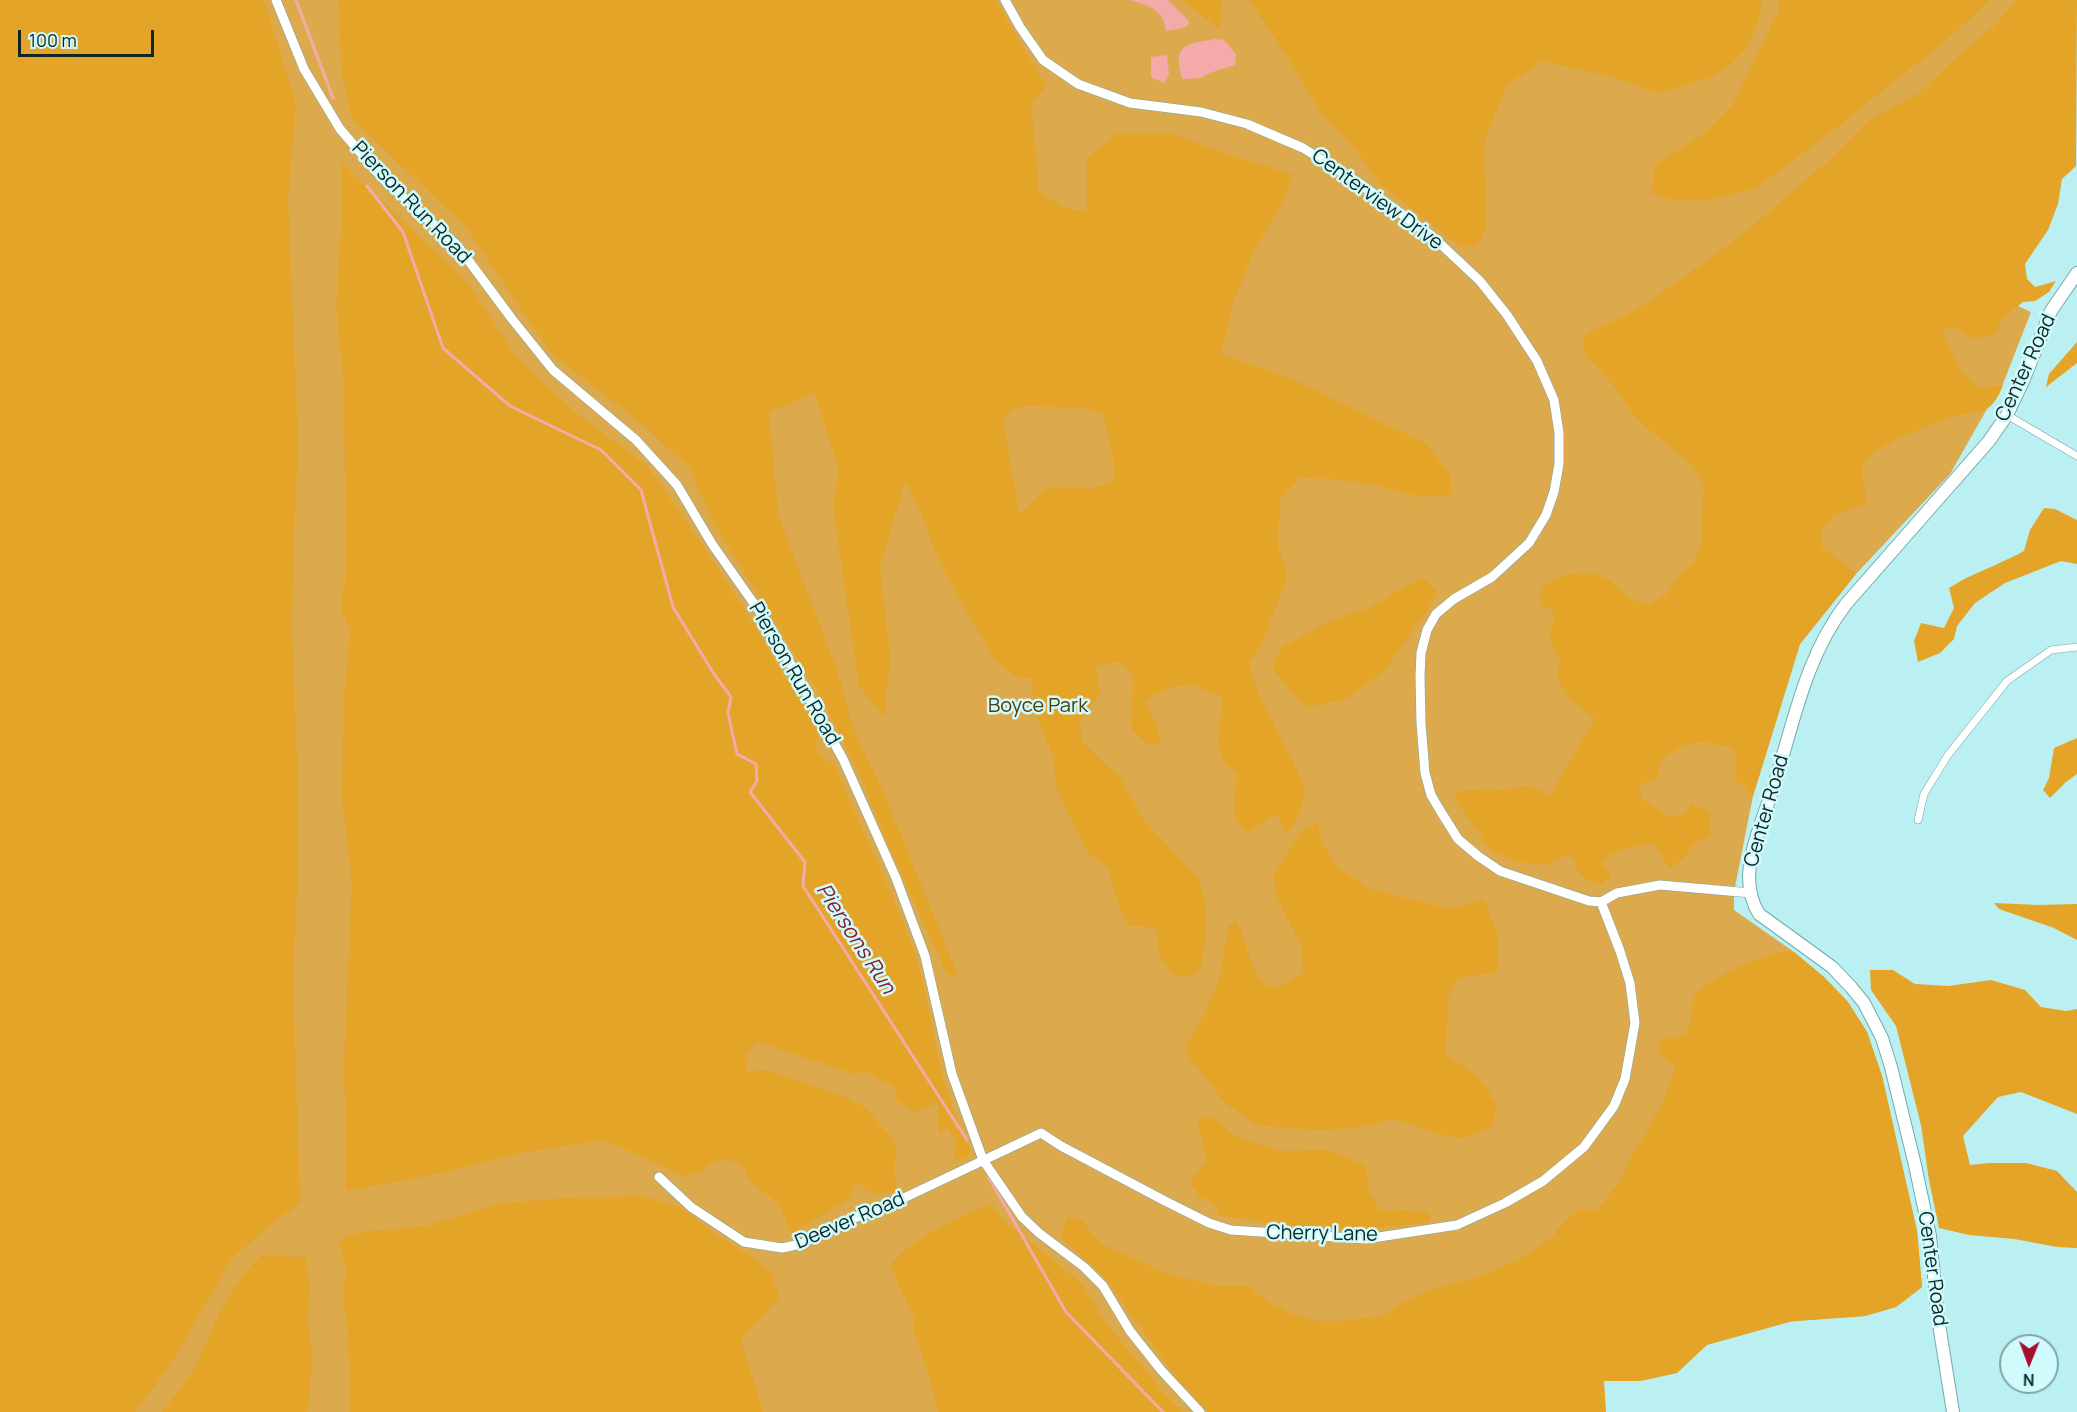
<!DOCTYPE html>
<html>
<head>
<meta charset="utf-8">
<style>
  body { margin:0 }
  #map { position:relative; width:2077px; height:1412px; overflow:hidden; background:#baf0f2; font-family:Manrope,sans-serif }
  canvas { display:block }
  .north { position:absolute; left:1999px; top:1334px; width:60px; height:60px; box-sizing:border-box; background:#d0fbfd; border:2px solid #83a5a7; border-radius:50%; rotate:181deg; font-size:16px; font-weight:700; line-height:24px; text-align:center; color:#0f2526 }
  .north::after { content:''; display:block; margin:auto; width:21px; height:27px; background:#a80f2f; clip-path:polygon(50% 0,100% 100%,50% 72%,0 100%) }
  .scale { position:absolute; left:18px; top:30px; width:136px; height:27px; box-sizing:border-box; border:3px solid #0f2526; border-top:0; padding-left:8px; font-size:18px; line-height:21px; white-space:nowrap; color:#0f2526; -webkit-text-stroke:4px #d0fbfd; paint-order:stroke }
</style>
</head>
<body>
<div id="map">
<canvas width="2077" height="1412"></canvas>
<div class="north">N</div>
<div class="scale">100 m</div>
</div>
<script>
const context = document.querySelector('canvas').getContext('2d');
context.lineJoin = 'round';
function fillPath(path, color) { context.fillStyle = color; context.fill(path, 'evenodd'); }
function strokePath(path, color, width, dash) { context.strokeStyle = color; context.lineWidth = width; context.lineCap = dash ? 'butt' : 'round'; context.setLineDash(dash || []); context.stroke(path); }
function drawText(font, color, halo, rows, align = 'center') {
  context.font = font + ' Manrope,sans-serif'; context.lineWidth = 5; context.setLineDash([]); context.textBaseline = 'middle'; context.strokeStyle = halo; context.fillStyle = color; for (const [text, x, y, turn = 0] of rows) {
    context.save(); context.translate(x, y); context.rotate((+turn || 0) * Math.PI / 180); context.textAlign = isNaN(turn) ? turn : align; if (halo) context.strokeText(text, 0, 0); context.fillText(text, 0, 0); context.restore();
  }
}
fillPath(new Path2D(`
  M0 0H2077L1983 290 2031 312 1999 394 1987 409 1950 474 1856 574 1800 644 1753 796 1734 892V910L1794 952 1824 977 1848 1002 1867 1032 1882 1076 1917 1231 1922 1287 1896 1307 1865 1316 1555 1339 1582 1412H0Z`), '#dda94d');
fillPath(new Path2D(`
  M0 0H264L296 104 288 199 298 442 293 562 292 633 297 759V889L293 983 300 1204 281 1216 232 1258 169 1367 135 1412H0Z
  M339 0H995L1046 86 1031 104 1039 191C1052 200 1071 216 1087 209V157L1119 133H1170L1224 153 1293 175 1283 201 1253 253 1232 306 1221 354 1296 381 1425 443 1450 473 1452 495 1420 497 1378 486 1335 479 1300 478 1280 500 1278 547 1288 576 1261 645 1249 663 1258 694 1304 784 1303 804 1293 826 1286 833 1278 814 1263 822 1249 832C1226 821 1237 795 1237 772L1224 763 1219 743 1222 697C1187 679 1180 682 1145 700L1156 724 1161 744H1146L1132 729 1133 675 1119 661 1096 666 1100 694 1079 721 1083 742 1106 765 1120 776 1142 818 1199 879 1206 908V931L1202 964 1194 977 1171 974 1159 955 1156 928 1128 925 1116 896 1108 867 1089 854 1057 790 1053 756 1036 715 1032 690V678L1016 677 995 659 958 597 935 552 919 508 905 481 880 566 890 658 884 717 859 686 833 505 839 471 815 393 769 412 778 514 839 676 851 723 887 801 958 976 947 974 886 840 859 772 819 693 716 526 689 468 648 429 551 353 465 226 352 119 341 67ZM1028 406 1083 408 1103 413 1115 467 1112 483 1089 489 1048 487 1019 514 1003 420 1013 409Z
  M1181 0H1221L1220 29Z
  M1249 0H1762L1758 22 1747 46 1729 67 1706 79 1658 93 1613 77 1542 61 1506 85 1484 143 1486 225 1481 239 1474 247 1460 246 1381 185 1355 148 1321 113 1285 53Z
  M1778 0H1990L1949 38 1823 138 1756 188 1715 199 1675 200 1651 193 1656 164 1704 134 1733 104 1780 9Z
  M2016 0H2077L2076 166 2062 179 2058 204 2048 230 2025 264 2027 279 2035 287 2056 281 2049 292 2035 301 2023 302 2002 319 1995 334 1974 339 1956 328 1944 329 1942 334 1962 372 1978 388 2003 385C2000 393 1995 403 1988 408 1980 414 1965 413 1956 416 1938 422 1867 447 1863 465 1861 476 1866 492 1867 503L1834 515 1821 530V546L1856 574 1800 644 1753 796 1736 780 1737 757 1731 747C1696 740 1692 738 1662 759L1657 779 1640 784 1641 799 1672 818 1686 812 1692 803 1710 813 1709 837 1695 842 1684 857 1669 869 1662 855 1653 843 1620 850 1601 861 1611 875 1601 885 1587 880 1575 867 1576 862 1569 854 1547 864H1530L1510 860 1490 849 1457 802 1456 792 1481 789 1505 790 1528 785 1550 796 1595 718 1569 699 1557 678 1560 659 1549 638 1555 617 1551 608 1541 606 1540 592C1555 573 1581 568 1604 577 1614 581 1620 593 1630 598 1635 601 1642 603 1648 605L1667 594 1680 574 1694 564 1701 543V520L1704 487 1692 465 1638 420 1612 384 1587 357 1582 345 1587 333 1623 317 1652 300 1740 236 1833 157 1869 120 1918 94 1962 52 1996 25Z
  M342 163 467 282 517 358 574 411 647 466 687 522 755 626 784 677 803 700 819 732 816 744 818 754 834 765 897 907 914 952 924 988 941 1070 952 1107 970 1150 967 1159H954L956 1143 948 1128 939 1133 938 1103 915 1112 896 1100V1088L863 1070 856 1075 759 1042 748 1052 746 1072 767 1070 843 1096 864 1107 894 1140 897 1153 894 1167 896 1191 870 1194 858 1182 849 1199 792 1233C786 1225 785 1215 779 1207 768 1190 751 1191 744 1168L729 1159 711 1162 704 1171 685 1177 604 1140 527 1152 442 1173 346 1191V1143L344 1061 352 882 342 799 344 697 350 631 341 606 346 574 344 386 336 306 342 220Z
  M2077 342V363L2046 387 2049 374Z
  M2044 508 2055 509 2077 520V564L2061 561 2005 583 1975 603 1957 626 1954 639 1940 653 1918 662 1914 641 1921 623 1944 628 1954 608 1949 588C1972 573 1999 565 2024 551L2030 530Z
  M1423 577 1437 592 1429 608 1385 670 1345 699 1308 707 1294 695 1272 668 1282 647 1330 621 1368 608Z
  M2077 738V774L2066 782 2050 798 2043 790 2049 778 2054 748Z
  M1318 823 1322 842 1336 866 1368 888 1449 909 1484 899 1498 936 1497 972 1458 978 1448 997 1446 1055 1478 1076 1497 1105 1492 1126 1461 1139 1436 1133 1392 1118 1371 1126 1321 1130 1283 1128 1256 1124 1225 1103 1184 1050 1204 1014 1219 981 1229 925 1235 921C1251 941 1246 982 1276 988L1303 973 1302 947 1276 896 1274 876 1300 832Z
  M1994 903 2038 905 2077 904V940L2054 928 1999 909Z
  M1794 952 1824 977 1848 1002 1867 1032 1882 1076 1917 1231 1922 1287 1896 1307 1865 1316 1793 1321 1707 1345 1677 1373 1641 1381H1604L1606 1412H1208L1178 1380 1106 1279 1061 1237 1067 1218 1081 1219 1090 1231 1104 1245 1163 1272 1214 1286H1249L1262 1298 1290 1313 1315 1321H1348L1387 1314 1401 1303 1429 1290 1486 1274 1520 1259 1554 1236 1557 1229 1580 1209 1597 1210 1619 1183 1635 1150 1663 1103 1675 1066 1661 1054 1657 1043 1668 1037 1686 1036C1693 1023 1689 1010 1695 996 1703 980 1758 958 1776 953 1782 952 1789 952 1794 952Z
  M1870 970H1893L1915 984 1948 986 1991 980 2025 990 2041 1007 2066 1011 2077 1009V1114L2021 1092 1998 1097 1963 1136 1970 1165 1990 1163H2026L2057 1171 2077 1192V1248L2057 1247 2014 1239 1969 1235 1939 1228 1929 1180 1921 1125 1896 1026 1871 990Z
  M1211 1116 1238 1138 1284 1151 1328 1150 1350 1158 1366 1167 1369 1192 1380 1210C1396 1212 1415 1208 1430 1214V1222L1378 1228 1320 1230 1218 1215 1216 1205 1199 1196 1190 1183 1207 1160 1197 1119Z
  M642 1196 680 1207 717 1235 749 1255 772 1273 779 1299 747 1332 741 1341 763 1412H350L348 1327 343 1299 346 1270 339 1242 347 1236 362 1232 426 1226 496 1204 563 1198Z
  M992 1203 1003 1220 1081 1283 1107 1324 1161 1390 1182 1412H938L931 1382 914 1331V1318L900 1288 891 1264C918 1235 956 1219 992 1203Z
  M261 1256 306 1257 309 1282 308 1322 313 1360 307 1412H162C174 1398 188 1380 197 1363 215 1325 229 1284 261 1256Z`), '#e3a427');
fillPath(new Path2D(`
  M1129 0H1168L1188 20 1189 24 1183 28 1166 31C1163 8 1149 6 1129 0Z
  M1214 39 1224 40 1236 54 1235 65 1209 73 1202 78 1183 79C1180 74 1180 70 1179 64 1176 42 1197 43 1214 39Z
  M1167 55 1169 74 1164 83 1151 77V57Z`), '#f5aaaa');
strokePath(new Path2D(`
  M296 0 333 98
  M367 186 403 232 443 348 510 406 601 450 641 490 673 607 714 674 731 697 728 713 737 754 756 764 757 781 750 792 805 862 803 886 967 1140
  M989 1178 1066 1312 1163 1412`), '#f5aaaa', 3);
const minor = new Path2D(`
  M2007 415 2077 456
  M1918 820 1924 794 1948 755 2007 681 2051 650 2077 647`);
const tertiary = new Path2D(`
  M276 0 304 69 340 129 384 180 457 245 512 319 553 370 636 440 677 485 712 544 769 625 843 759 896 878 925 956 952 1074 983 1160 1022 1217 1039 1233 1084 1267 1103 1286 1130 1331 1161 1370 1200 1412
  M1005 0 1020 27 1043 60 1078 84 1130 103 1201 112 1247 124 1303 148 1359 183 1432 236 1480 281 1507 315 1537 361 1554 400 1559 433V464L1554 492 1546 515 1529 543 1492 577 1454 599 1436 614 1427 630 1421 653 1420 677 1421 723 1425 773 1431 795 1441 812 1458 839 1478 856 1500 871 1589 901 1601 902 1617 893 1660 885 1751 893
  M659 1177 691 1207 744 1242 782 1248 801 1244 847 1221 906 1197 1041 1133 1061 1146 1165 1201 1209 1223 1231 1230 1366 1239 1457 1225 1505 1203 1543 1181 1584 1147 1614 1106 1625 1079 1635 1023 1630 983 1620 951 1601 902`);
const primary = new Path2D(`
  M1953 1412 1938 1318 1930 1236 1915 1165 1891 1067 1882 1038 1864 1003 1851 987 1832 967 1759 914C1752 903 1749 888 1749 875 1751 843 1766 812 1775 782 1794 721 1806 656 1846 604L1989 441 2007 415 2024 379 2051 311 2077 273`);
strokePath(minor, '#75a9ab', 8);
strokePath(tertiary, '#75a9ab', 10);
strokePath(primary, '#75a9ab', 14);
strokePath(minor, '#fff', 7);
strokePath(tertiary, '#fff', 9);
strokePath(primary, '#fff', 12);
drawText('20px', '#0f2526', '#d0fbfd', [
  ["Centerview Drive",1377,200,36],
  ["Pierson Run Road",411,203,46],
  ["Center Road",2026,368,-65],
  ["Pierson Run Road",794,674,60],
  ["Center Road",1767,811,-74],
  ["Deever Road",850,1221,-23],
  ["Cherry Lane",1322,1234,1],
  ["Center Road",1932,1269,82]
]);
drawText('20px', '#533a09', '#d0fbfd', [
  ["Boyce Park",1038,706]
]);
drawText('italic 21px', '#891d2c', '#d0fbfd', [
  ["Piersons Run",855,939,57]
]);
</script>
</body>
</html>
